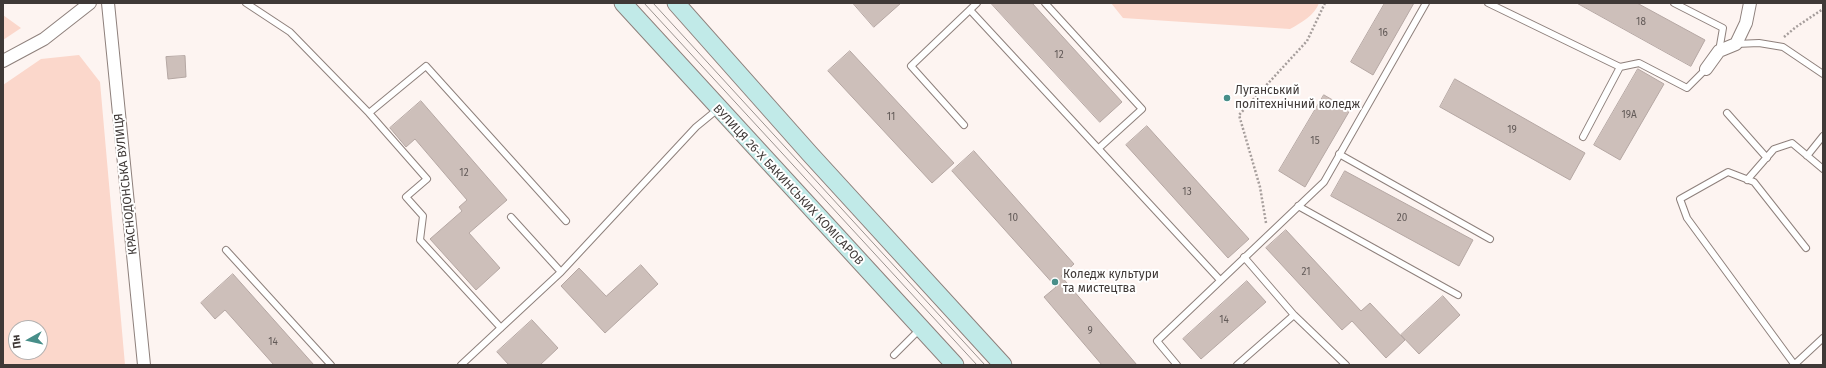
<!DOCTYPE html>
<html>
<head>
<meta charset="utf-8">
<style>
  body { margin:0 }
  #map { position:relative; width:1826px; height:368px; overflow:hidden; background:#fdf4f1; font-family:"Fira Sans",sans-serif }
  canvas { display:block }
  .frame { position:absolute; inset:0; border:4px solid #3f3937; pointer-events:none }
  .north { position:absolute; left:8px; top:320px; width:40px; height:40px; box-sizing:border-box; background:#fff; border:1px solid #b2b0af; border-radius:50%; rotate:262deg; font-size:11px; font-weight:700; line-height:16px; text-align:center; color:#3f3937 }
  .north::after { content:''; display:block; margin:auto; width:14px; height:18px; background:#478e89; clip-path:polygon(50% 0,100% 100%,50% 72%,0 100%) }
</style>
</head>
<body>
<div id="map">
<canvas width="1826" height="368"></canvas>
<div class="frame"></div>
<div class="north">Пн</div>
</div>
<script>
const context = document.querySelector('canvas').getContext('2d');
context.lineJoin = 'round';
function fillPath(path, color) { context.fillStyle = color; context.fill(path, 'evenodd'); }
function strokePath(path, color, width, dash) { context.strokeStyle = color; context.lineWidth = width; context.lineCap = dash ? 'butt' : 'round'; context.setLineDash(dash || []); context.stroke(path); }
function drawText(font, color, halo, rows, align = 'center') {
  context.font = font + ' "Fira Sans",sans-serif'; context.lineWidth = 4; context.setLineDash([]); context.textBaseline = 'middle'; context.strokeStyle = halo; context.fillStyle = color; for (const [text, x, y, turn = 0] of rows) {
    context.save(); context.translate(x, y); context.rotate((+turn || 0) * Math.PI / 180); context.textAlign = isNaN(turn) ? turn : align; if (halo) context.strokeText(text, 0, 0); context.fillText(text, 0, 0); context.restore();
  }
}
fillPath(new Path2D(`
  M1111 3H1319C1315 15 1301 23 1290 29L1123 18Z
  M3 15 21 28 3 40Z
  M79 55 100 82 125 365H3V85L41 59ZM16 328H40V352H16Z`), '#fbd7cb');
const building = new Path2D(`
  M853 3H901L874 27Z
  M991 3H1032L1122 102 1100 122Z
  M1385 3H1414L1373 75 1351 62Z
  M1577 3H1637L1705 40 1691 66Z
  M850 51 954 163 932 183 828 71Z
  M185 56 186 77 168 79 166 57Z
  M1638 69 1664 84 1620 160 1594 145Z
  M1455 79 1585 153 1570 180 1440 107Z
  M1324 95 1350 110 1305 187 1279 171Z
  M421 101 507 200 469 233 500 268 476 290 430 239 462 211 459 207 467 200 415 139 406 147 390 128Z
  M1147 126 1249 239 1228 258 1126 145Z
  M974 151 1074 264 1061 276 1137 365H1102L1044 297 1056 287 952 171Z
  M1345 171 1473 240 1459 266 1331 196Z
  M1286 230 1361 311 1370 303 1405 340 1386 358 1352 321 1342 330 1266 248Z
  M641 265 658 284 605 333 561 286 579 268 606 296Z
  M233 274 314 365H274L225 310 215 319 201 303Z
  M1247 281 1266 302 1201 359 1183 339Z
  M1443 296 1460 315 1419 354 1401 335Z
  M532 320 558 348 540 365H509L497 352Z`);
fillPath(building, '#cdbfba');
strokePath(building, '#b5a7a3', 1);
const lane = new Path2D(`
  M246 3 290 32 369 113 427 179 406 197 423 216 420 240 501 328
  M1045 3 1142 109 1099 148
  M1488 3 1620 67 1639 63 1687 88 1706 69
  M1674 3 1723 28 1719 51
  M970 10 1220 280
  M1736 44 1759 43 1783 47 1823 74
  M369 113 426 66 566 221
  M1727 113 1767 158
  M964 125 911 66 977 3
  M1583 137 1620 67
  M1339 154 1490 239
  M1807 156 1823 136
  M1747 180 1774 149 1792 143 1823 169
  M1298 206 1458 295
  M511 217 561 272
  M226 250 331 365
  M1244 257 1294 315 1346 365
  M894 355 921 328
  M1794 364 1687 218 1680 199 1728 172 1754 182 1806 248
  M461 365 561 272 696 127 718 109
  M1177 365 1157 341 1324 182 1426 3
  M1237 365 1294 315
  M1794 365 1823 338`);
const street = new Path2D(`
  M108 3 144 365
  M3 61 44 39 90 3
  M1706 69 1719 51 1736 44 1746 23 1750 3`);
const secondary = new Path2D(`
  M623 3 955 365
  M676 3 810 154 1003 365`);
strokePath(lane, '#8e807c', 8);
strokePath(street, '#8e807c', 14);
strokePath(secondary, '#8e807c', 19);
strokePath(new Path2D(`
  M1784 37 1796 27 1823 9
  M1266 223 1260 187 1239 115 1307 41 1325 3`), '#a69e9c', 2.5, [2, 2]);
strokePath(lane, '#fff', 6);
strokePath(street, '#fff', 12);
strokePath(secondary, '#c1eae8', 17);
strokePath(new Path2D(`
  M644 3 977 365
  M653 3 985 365`), '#9a9390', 1);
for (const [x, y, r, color] of [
  [1227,98,4,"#478e89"],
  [1055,282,4,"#478e89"]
]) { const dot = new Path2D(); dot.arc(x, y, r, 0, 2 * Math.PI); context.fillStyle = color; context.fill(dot); strokePath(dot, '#fff', 1.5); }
drawText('10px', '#625a58', null, [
  ["18",1641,22],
  ["16",1383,33],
  ["12",1059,55],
  ["19А",1629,115],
  ["11",891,117],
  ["19",1512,130],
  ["15",1315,141],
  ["12",464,173],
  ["13",1187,192],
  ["10",1013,218],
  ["20",1402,218],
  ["21",1306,272],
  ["14",1224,320],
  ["9",1090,331],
  ["14",273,342]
]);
drawText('12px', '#3f3937', '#fff', [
  ["Луганський",1235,91],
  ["політехнічний коледж",1235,105],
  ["Коледж культури",1063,275],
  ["та мистецтва",1063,289]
], 'left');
drawText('12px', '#3f3937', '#fff', [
  ["КРАСНОДОНСЬКА ВУЛИЦЯ",126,184,-96],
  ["ВУЛИЦЯ 26-Х БАКИНСЬКИХ КОМІСАРОВ",788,185,47]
]);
</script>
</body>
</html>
